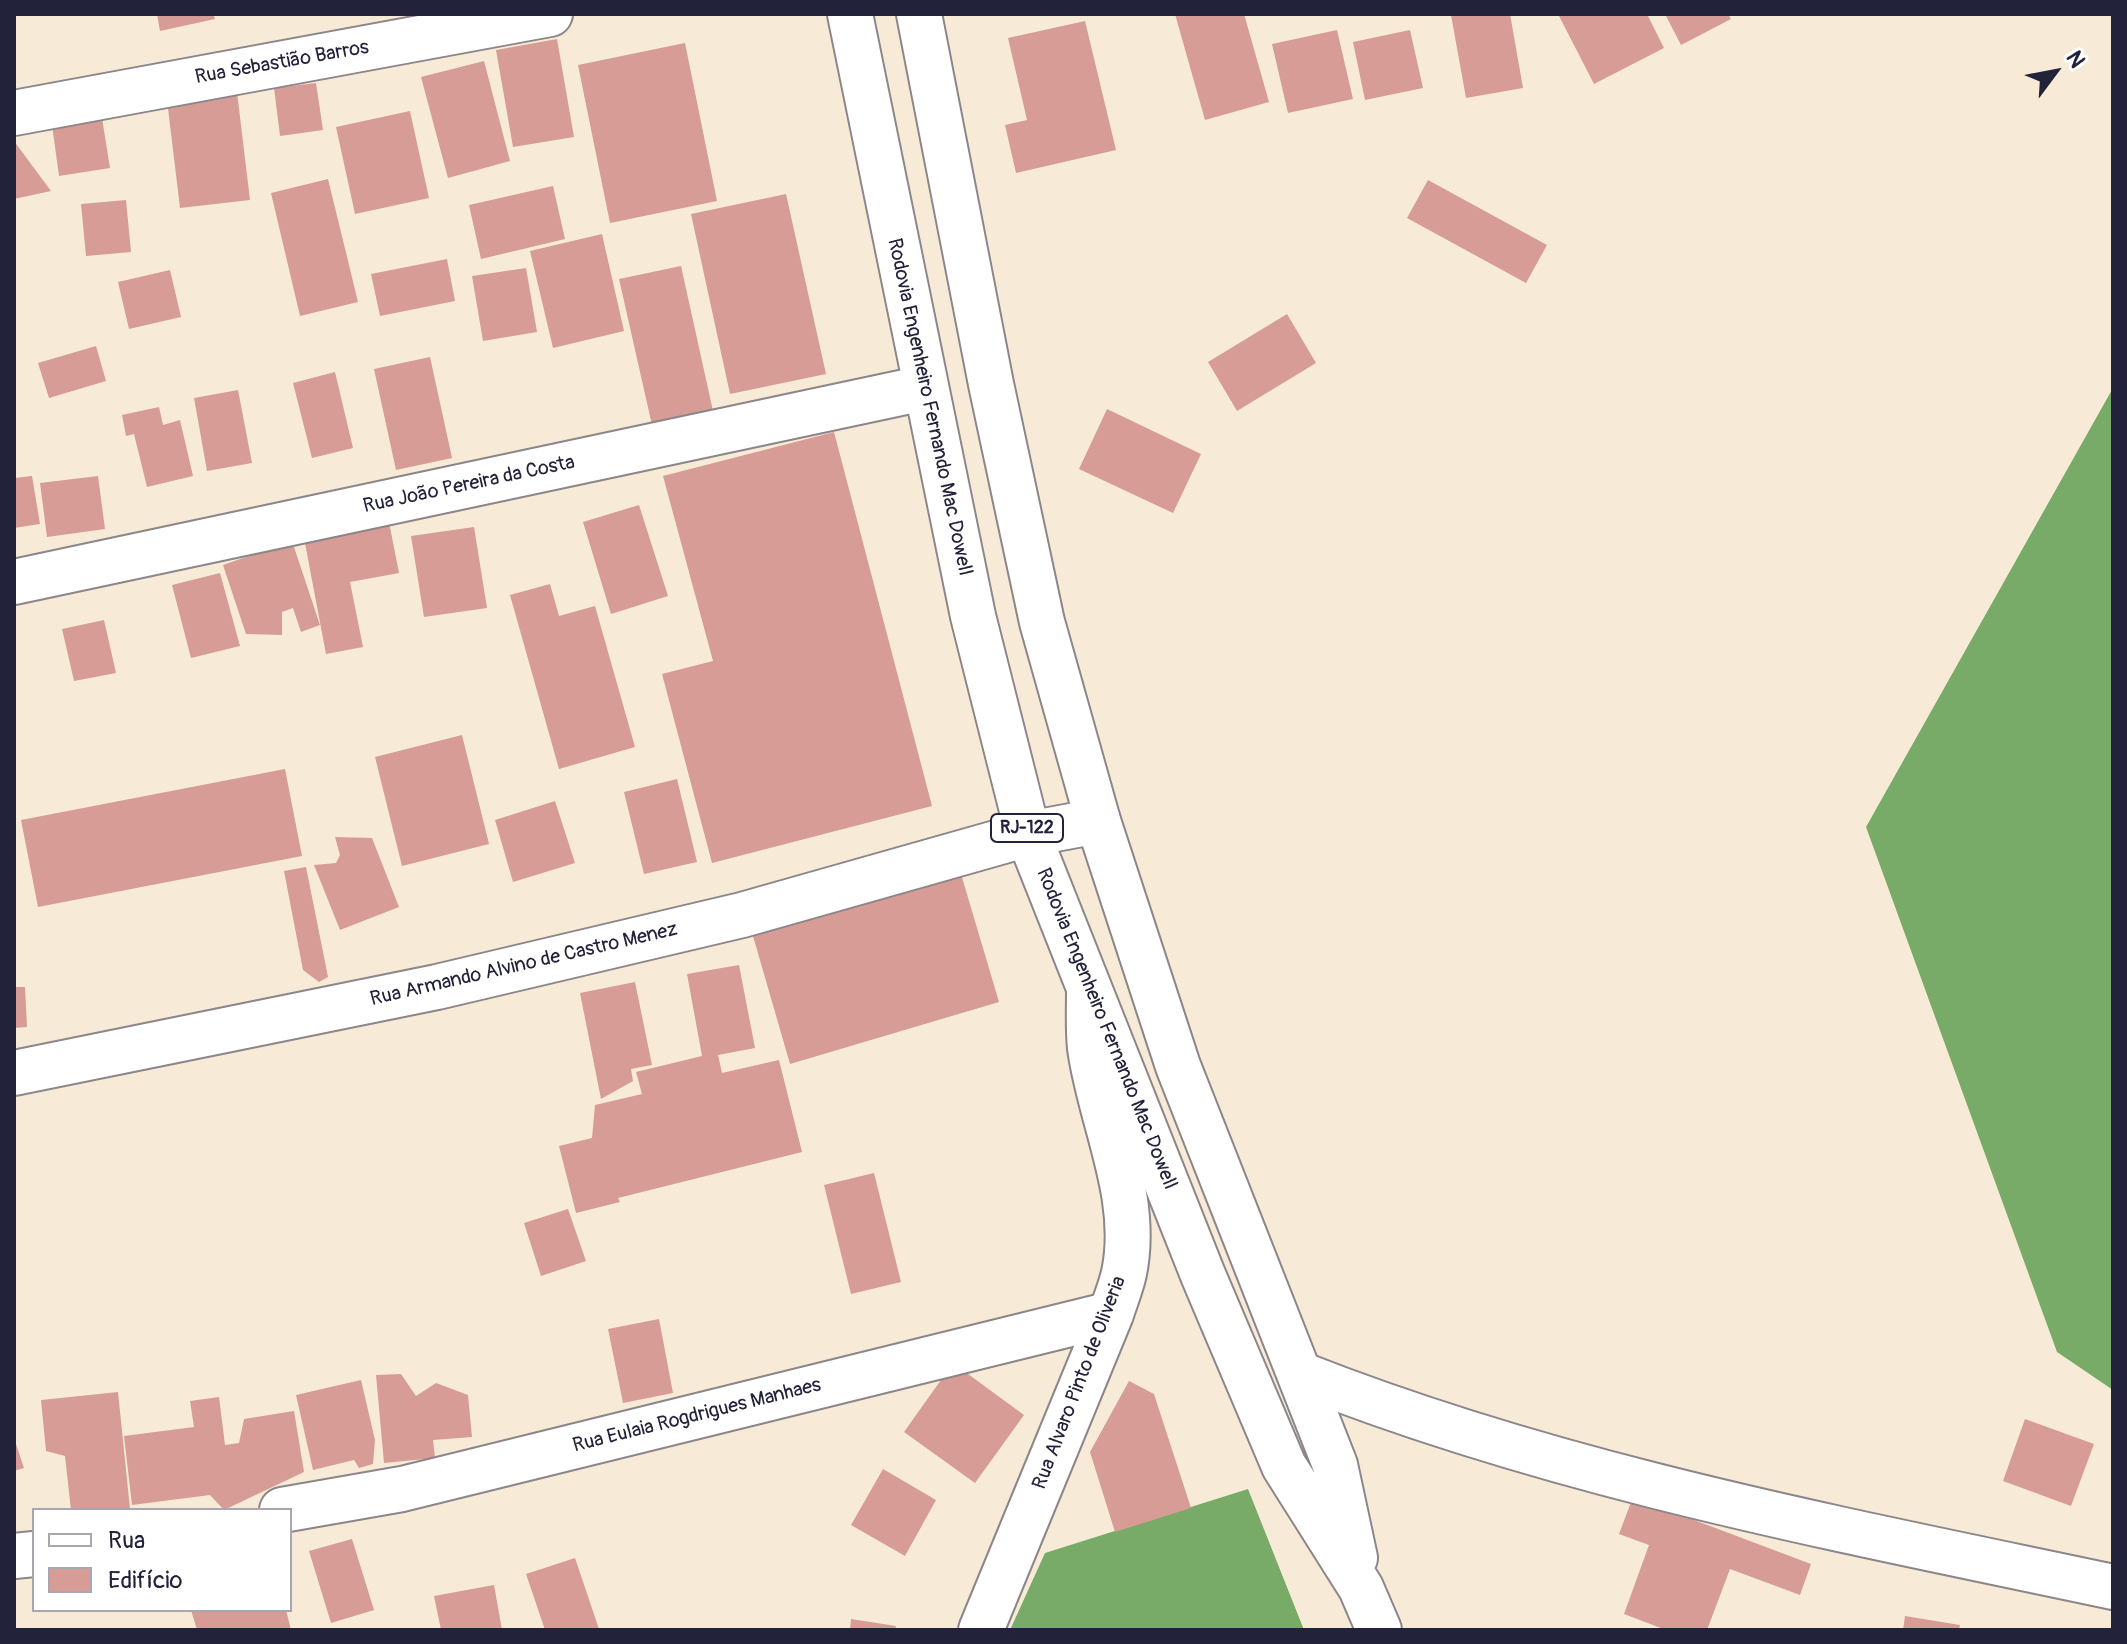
<!DOCTYPE html>
<html>
<head>
<meta charset="utf-8">
<style>
  body { margin:0 }
  #map { position:relative; width:2127px; height:1644px; overflow:hidden; background:#f7ebd8; font-family:Pangolin,sans-serif }
  canvas { display:block }
  .frame { position:absolute; inset:0; border:16px solid #22223b; pointer-events:none }
  .legend { position:absolute; left:32px; top:1508px; width:260px; height:104px; box-sizing:border-box; background:#fff; border:2px solid #a7a7b1; margin:0; padding:10px 14px; list-style:none; font-size:24px; color:#22223b }
  .legend li { display:flex; align-items:center; gap:16px; height:40px }
  .legend b { width:40px; border:2px solid #a7a7b1 }
  .north { position:absolute; left:2015px; top:32px; width:80px; height:80px; -webkit-text-stroke:6px #fff; paint-order:stroke; rotate:58deg; font-size:22px; font-weight:700; line-height:32px; text-align:center; color:#22223b }
  .north::after { content:''; display:block; margin:auto; width:28px; height:36px; background:#22223b; clip-path:polygon(50% 0,100% 100%,50% 72%,0 100%) }
</style>
</head>
<body>
<div id="map">
<canvas width="2127" height="1644"></canvas>
<div class="frame"></div>
<ul class="legend">
<li><b style="height:10px;background:#fff"></b>Rua</li>
<li><b style="height:22px;background:#d69c95"></b>Edifício</li>
</ul>
<div class="north">N</div>
</div>
<script>
const context = document.querySelector('canvas').getContext('2d');
context.lineJoin = 'round';
function fillPath(path, color) { context.fillStyle = color; context.fill(path, 'evenodd'); }
function strokePath(path, color, width, dash) { context.strokeStyle = color; context.lineWidth = width; context.lineCap = dash ? 'butt' : 'round'; context.setLineDash(dash || []); context.stroke(path); }
function drawText(font, color, halo, rows, align = 'center') {
  context.font = font + ' Pangolin,sans-serif'; context.lineWidth = 8; context.setLineDash([]); context.textBaseline = 'middle'; context.strokeStyle = halo; context.fillStyle = color; for (const [text, x, y, turn = 0] of rows) {
    context.save(); context.translate(x, y); context.rotate((+turn || 0) * Math.PI / 180); context.textAlign = isNaN(turn) ? turn : align; if (halo) context.strokeText(text, 0, 0); context.fillText(text, 0, 0); context.restore();
  }
}
fillPath(new Path2D(`
  M2113 388V1390L2057 1352 1866 827Z
  M1248 1489 1304 1630H1010L1045 1553Z`), '#77ab67');
fillPath(new Path2D(`
  M157 14H213L215 19 160 31Z
  M1175 14H1244L1269 102 1205 120Z
  M1510 14 1523 88 1466 98 1451 15Z
  M1558 14H1647L1664 48 1594 84Z
  M1665 14H1728L1731 19 1681 45Z
  M1085 21 1116 150 1016 173 1005 125 1027 120 1008 38Z
  M1337 30 1353 99 1288 113 1272 44Z
  M1410 30 1423 88 1365 100 1353 42Z
  M557 39 574 137 513 147 496 50Z
  M685 43 717 201 610 223 578 65Z
  M484 61 510 161 448 178 421 77Z
  M316 83 323 130 280 136 274 88Z
  M237 92 250 200 180 208 167 100Z
  M410 111 429 198 355 214 336 127Z
  M102 118 110 168 59 176 52 125Z
  M14 141 51 191 14 199Z
  M328 179 358 302 300 316 271 193Z
  M1428 180 1547 245 1526 283 1407 218Z
  M553 186 565 239 481 259 469 205Z
  M786 194 826 374 730 394 691 214Z
  M126 200 131 252 86 256 81 204Z
  M602 234 624 331 553 348 530 251Z
  M447 259 455 301 380 316 371 274Z
  M681 266 713 411 652 425 619 279Z
  M526 268 537 332 483 341 472 276Z
  M170 270 181 317 129 329 118 282Z
  M1287 314 1316 363 1237 411 1208 362Z
  M96 346 106 381 49 398 38 363Z
  M430 357 452 458 396 470 374 369Z
  M335 372 353 448 312 458 293 383Z
  M238 390 252 463 207 471 194 398Z
  M159 407 163 425 180 420 193 476 147 487 134 434 126 436 122 415Z
  M1107 409 1201 454 1173 513 1079 469Z
  M834 432 932 806 712 863 662 674 713 661 663 476Z
  M32 476 40 524 14 528V478Z
  M98 476 105 529 47 537 40 483Z
  M639 505 668 596 611 614 583 522Z
  M389 522 399 573 350 582 363 647 326 654 304 538Z
  M474 527 487 608 424 617 411 536Z
  M292 541 320 625 301 632 293 608 282 612V635L246 634 223 565Z
  M220 573 240 646 191 658 172 585Z
  M550 584 559 616 595 606 635 747 559 769 510 595Z
  M104 620 116 673 74 681 62 629Z
  M462 735 489 844 402 866 375 757Z
  M285 769 302 856 38 907 21 820Z
  M677 779 697 862 644 874 624 792Z
  M555 801 575 863 513 882 495 820Z
  M335 837 372 838 399 907 340 930 314 865 336 863 340 855Z
  M306 867 328 977 319 982 303 970 284 871Z
  M961 874 999 1002 790 1064 753 936Z
  M739 965 755 1048 718 1055 722 1073 779 1060 802 1152 618 1198 620 1202 576 1213 559 1146 592 1138 595 1105 642 1094 636 1072 702 1056 687 974Z
  M635 982 652 1065 631 1069 633 1081 601 1099 580 993Z
  M14 987H25L27 1027 14 1028Z
  M874 1173 901 1282 851 1294 824 1185Z
  M568 1209 586 1261 541 1276 524 1223Z
  M659 1319 673 1393 623 1403 608 1329Z
  M953 1363 1024 1415 975 1483 904 1432Z
  M401 1374 416 1396 436 1383 468 1395 472 1437 433 1440 435 1458 384 1463 376 1375Z
  M361 1380 375 1440 373 1464 359 1468 354 1460 313 1470 296 1395Z
  M1129 1381 1154 1394 1191 1508 1115 1532 1090 1452Z
  M118 1392 130 1509 71 1510 65 1456 46 1451 41 1400Z
  M219 1397 225 1445 239 1443 244 1419 294 1411 304 1472 224 1510 210 1495 132 1505 124 1436 194 1427 190 1401Z
  M2025 1419 2094 1444 2071 1506 2003 1481Z
  M14 1438 24 1468 14 1471Z
  M883 1469 936 1500 905 1556 851 1525Z
  M1633 1497 1811 1564 1800 1595 1730 1569 1707 1630H1666L1624 1614 1649 1545 1619 1534Z
  M352 1539 374 1610 331 1623 309 1551Z
  M575 1558 599 1629 545 1630 526 1574Z
  M494 1585 502 1630H441L434 1596Z
  M191 1610H286L291 1630H197Z
  M1905 1616 1960 1625 1959 1630H1903Z
  M851 1619 896 1626 895 1630H850Z`), '#d69c95');
const minor = new Path2D(`
  M14 113 550 14
  M14 582 924 388
  M14 1073 437 987 742 915 1028 834 1098 821
  M1300 1374C1561 1477 1839 1529 2113 1587
  M282 1510 402 1489 1111 1314
  M14 1556 34 1554
  M981 1630 1111 1314C1115 1301 1121 1287 1124 1273 1140 1197 1100 1121 1090 1048 1088 1029 1089 1010 1089 992`);
const major = new Path2D(`
  M850 14 973 616 1028 834 1203 1275 1284 1466 1361 1588 1379 1630
  M919 14 991 384 1042 622 1098 821 1178 1066 1335 1465 1355 1558`);
strokePath(minor, '#8c868a', 48);
strokePath(major, '#8c868a', 48);
strokePath(minor, '#fff', 44);
strokePath(major, '#fff', 44);
for (const [x, y, w] of [
  [1027,828,72]
]) { const box = new Path2D(); box.roundRect(x - w / 2, y - 14, w, 28, 6); context.fillStyle = '#fff'; context.fill(box); strokePath(box, '#22223b', 2); }
drawText('bold 18px', '#22223b', null, [
  ["RJ-122",1027,828]
]);
drawText('20px', '#22223b', '#fff', [
  ["Rua Sebastião Barros",282,63,-10],
  ["Rodovia Engenheiro Fernando Mac Dowell",929,407,78],
  ["Rua João Pereira da Costa",469,485,-12],
  ["Rua Armando Alvino de Castro Menez",524,965,-13],
  ["Rodovia Engenheiro Fernando Mac Dowell",1106,1029,68],
  ["Rua Alvaro Pinto de Oliveria",1080,1383,-69],
  ["Rua Eulaia Rogdrigues Manhaes",697,1416,-14]
]);
</script>
</body>
</html>
